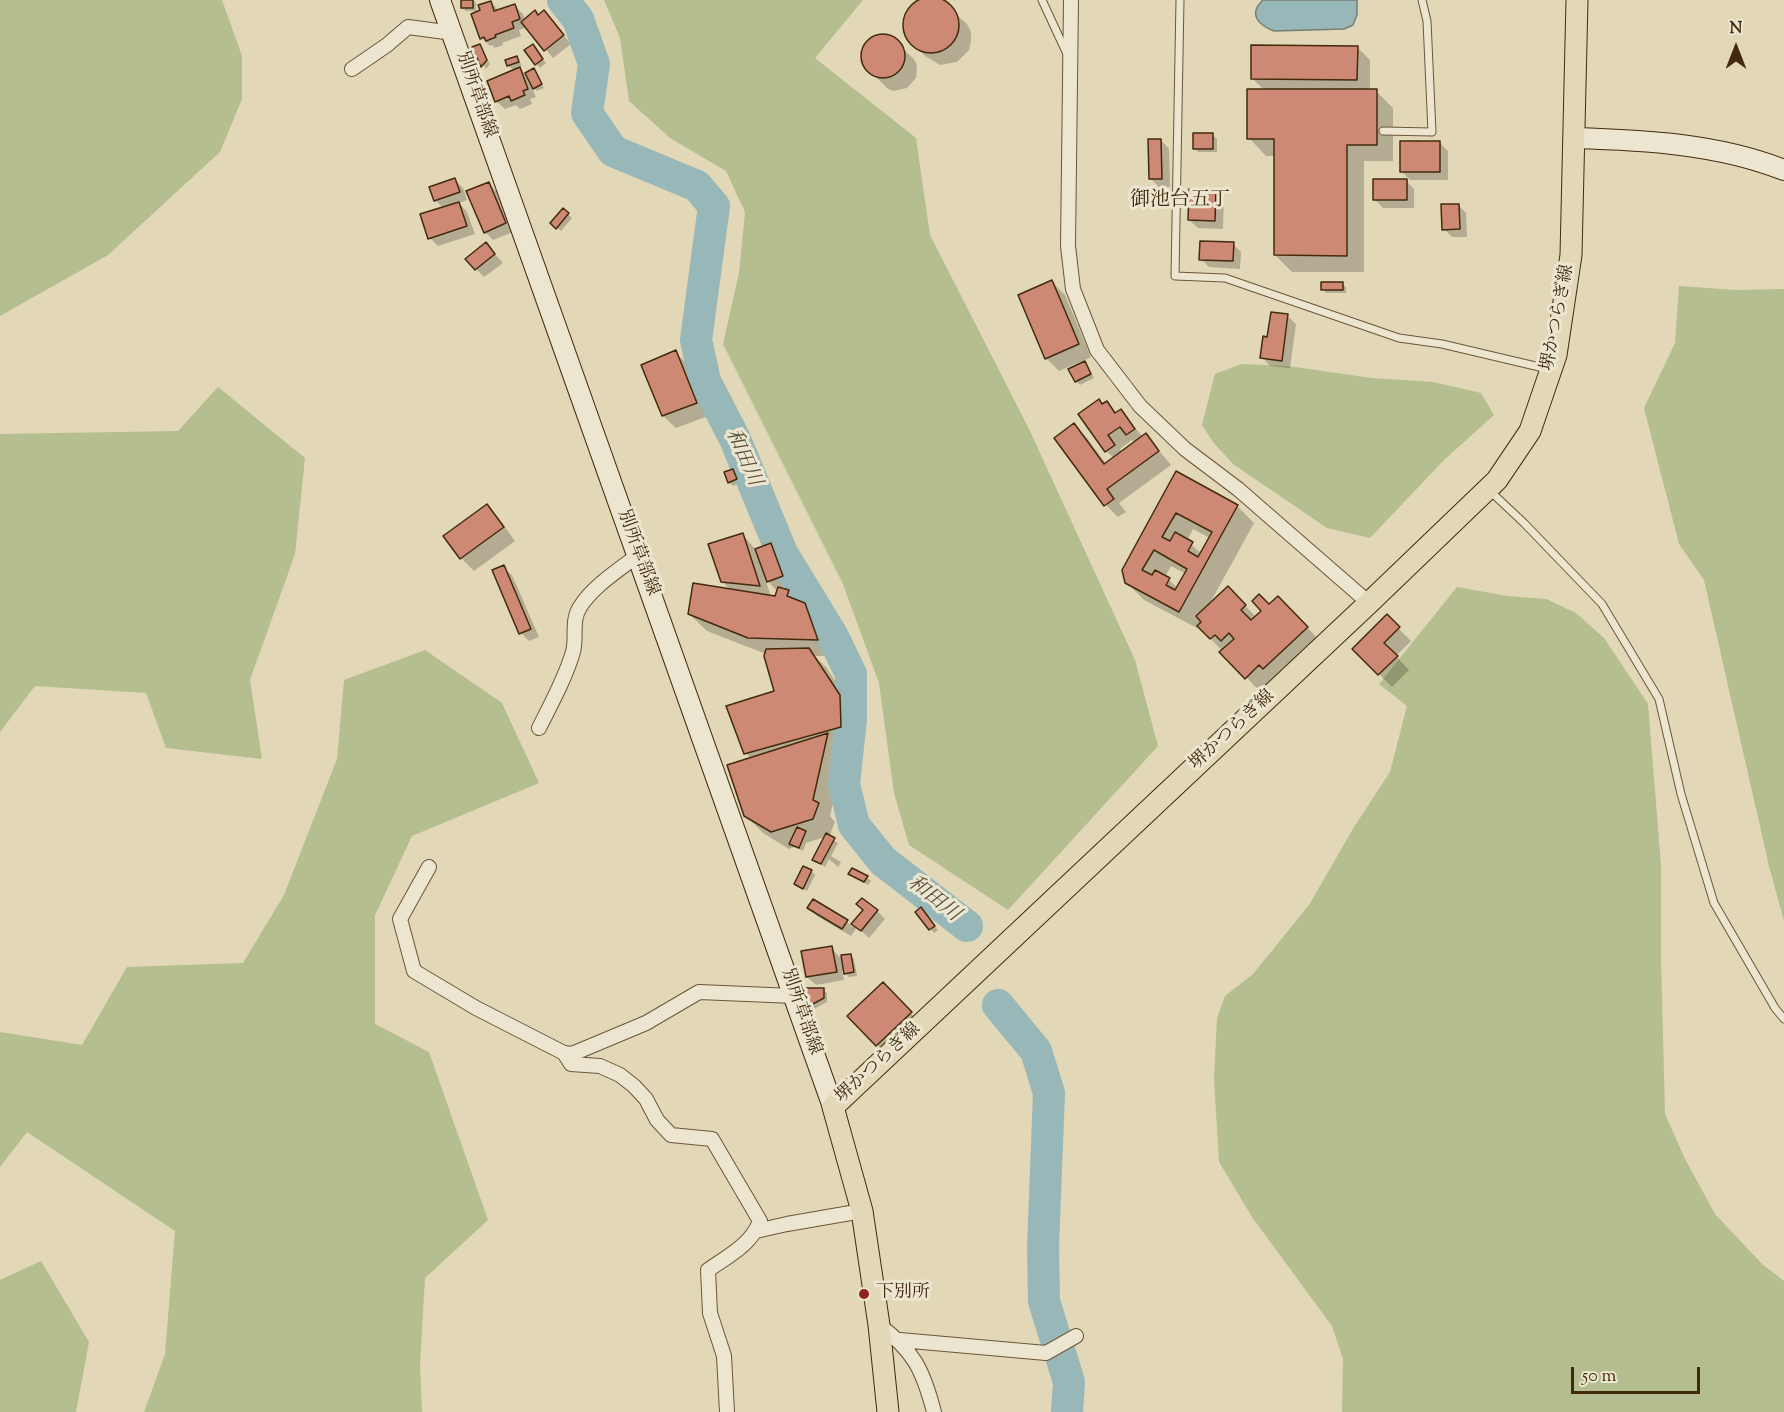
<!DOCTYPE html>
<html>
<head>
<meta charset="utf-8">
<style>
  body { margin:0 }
  #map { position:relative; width:1784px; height:1412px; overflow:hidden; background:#e2d7b7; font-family:"Sorts Mill Goudy",serif }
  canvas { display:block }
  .north { position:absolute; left:1706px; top:18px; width:60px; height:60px; -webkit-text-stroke:4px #ece5d0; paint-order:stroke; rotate:0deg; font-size:16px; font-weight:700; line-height:24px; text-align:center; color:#422b0d }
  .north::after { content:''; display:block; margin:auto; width:21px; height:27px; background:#422b0d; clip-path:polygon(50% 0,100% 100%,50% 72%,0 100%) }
  .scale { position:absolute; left:1571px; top:1367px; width:129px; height:27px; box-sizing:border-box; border:3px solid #422b0d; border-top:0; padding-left:8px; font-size:18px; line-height:21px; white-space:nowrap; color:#422b0d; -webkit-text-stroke:4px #ece5d0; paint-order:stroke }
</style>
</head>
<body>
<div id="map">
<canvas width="1784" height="1412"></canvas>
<div class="north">N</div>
<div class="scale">50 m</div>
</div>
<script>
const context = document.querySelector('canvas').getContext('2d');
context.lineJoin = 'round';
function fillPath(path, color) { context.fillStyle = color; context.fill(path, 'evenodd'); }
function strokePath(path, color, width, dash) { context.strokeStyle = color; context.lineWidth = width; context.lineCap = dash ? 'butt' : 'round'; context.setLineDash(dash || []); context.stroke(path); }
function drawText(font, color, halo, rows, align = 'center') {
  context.font = font + ' "Sorts Mill Goudy","Noto Serif JP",serif'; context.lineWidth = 6; context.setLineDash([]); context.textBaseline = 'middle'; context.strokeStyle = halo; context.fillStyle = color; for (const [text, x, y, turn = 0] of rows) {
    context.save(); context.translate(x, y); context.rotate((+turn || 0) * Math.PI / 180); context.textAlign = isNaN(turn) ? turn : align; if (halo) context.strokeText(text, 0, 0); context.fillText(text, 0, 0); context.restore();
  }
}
fillPath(new Path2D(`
  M0 0H222L242 56V99L220 152 108 255 0 316Z
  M604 0H863L815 58 916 138 930 235 1029 429 1135 660 1158 746 1008 910 909 845 894 793 879 683 843 584 723 344 739 273 745 212 726 171 670 138 629 101 620 38Z
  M1679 286 1736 290 1784 289V921L1769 866 1704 580 1679 544 1644 408 1675 343Z
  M1242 364 1288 366 1371 378 1433 382 1481 393 1494 415 1444 460 1370 538 1327 528 1233 464 1213 442 1202 425 1215 374Z
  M218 387 305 458 295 554 250 680 262 759 166 748 146 693 35 686 0 732V434L178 431Z
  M1457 587 1507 596 1546 599 1576 613 1604 638 1648 704 1661 865V959L1665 1114 1685 1159 1715 1214 1762 1264 1784 1281V1412H1342L1343 1359 1332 1326 1252 1217 1219 1162 1214 1079 1217 1018 1225 996 1253 974 1309 905 1354 827 1390 772 1407 706 1379 684Z
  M425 650 502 703 539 783 412 836 375 915V1024L429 1052 488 1220 425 1278 420 1365 422 1412H144L165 1354 175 1231 27 1132 0 1167V1032L82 1045 127 967 243 963 284 895 337 759 344 680Z
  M41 1261 89 1342 76 1412H0V1280Z`), '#b4be8e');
const water = new Path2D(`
  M1263 0H1357V15L1353 25 1344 29 1274 31C1258 25 1248 14 1263 0Z`);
fillPath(water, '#98b7b8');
strokePath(water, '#767f74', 1.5);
fillPath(new Path2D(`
  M462 0H473L476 3V11H466L462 8Z
  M921 0H940L967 24 971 32V41L969 50 957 62 940 65 925 56 907 35 905 19 914 4Z
  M491 2 499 11 514 5 523 14 525 20 539 16 552 21 571 44 553 58 528 27 519 30 521 36 502 43 503 45 495 48 492 45 490 46 481 38 482 11Z
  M876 37H890L914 59 917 65 916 78 907 88 894 91 888 89 864 65 862 59 865 45Z
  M479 46 490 64 486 69 474 48Z
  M1357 47 1370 60V91H1376L1393 108V161H1364V272H1292L1275 255V156H1266L1249 138 1264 90 1252 78Z
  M536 50 546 63 540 68 536 64Z
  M517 58 522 66 518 67 525 74 534 70 544 88 537 91 531 85 536 97 530 99 532 104 520 109 516 105 505 109 496 101 514 71 508 65Z
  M1213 135 1217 139V152H1198L1195 148Z
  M1161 140 1169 149 1170 187H1159L1151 179Z
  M1440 143 1448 151V180H1410L1402 172Z
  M454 179 463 188 467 200 459 203 467 212 475 234 438 246 430 238 443 208 435 200Z
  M1406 181 1414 189V208H1383L1375 200Z
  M489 184 497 192 513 232 493 240 485 232Z
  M1216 191 1224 199 1223 229 1198 228 1189 220Z
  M1458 205 1466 213 1467 237H1452L1444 229Z
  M563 210 572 218 561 231 552 223Z
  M486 244 503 263 484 277 476 269Z
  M1233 244 1241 252 1240 269 1209 267 1201 259Z
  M1052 282 1065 295 1091 357 1083 361 1088 366 1094 378 1080 385 1076 381 1083 363 1082 361 1059 371 1046 358Z
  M1342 284 1346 287V293H1326L1323 289Z
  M1287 316 1296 324 1290 368 1270 366 1262 357Z
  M675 352 688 365 708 416 676 428 663 416Z
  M1107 403 1117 413 1120 411 1143 437 1146 435 1171 465 1119 503 1126 512 1118 517 1106 505 1074 425 1087 438 1106 464 1114 458 1106 451 1103 405ZM1132 440 1135 443 1122 452 1120 449Z
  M732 471 740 483 733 486 729 482Z
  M1177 473 1237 506 1254 523 1210 603 1228 588 1256 617 1269 606 1295 615 1324 645 1263 695 1198 625 1197 628 1144 600 1127 583ZM1193 529 1210 538 1202 554 1187 541ZM1171 566 1186 574 1178 588 1165 577Z
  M486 506 499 519 515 541 474 571 461 558 445 537Z
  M743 535 756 550 771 545 779 553 791 584 776 590 765 578 771 597 776 598 788 591 822 622 834 656H814L826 667 856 713 857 744 842 748 845 751 830 816 835 822 829 837 838 843 831 856 841 862 838 867 829 859 825 867 813 859 825 837 806 843 803 851 794 847 789 849 763 833 745 815 751 759 746 753 776 691 766 654 707 631 689 614 731 591 722 581Z
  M503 567 512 575 539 637 529 641 521 633Z
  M1387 617 1411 641 1396 656 1409 670 1392 687 1354 649Z
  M852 870 867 878 871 881 868 885 854 877 850 873Z
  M811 871 815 875 807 891 796 884Z
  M809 908 847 922 852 927 865 910 877 911 885 919 869 938 857 927 851 936 817 916Z
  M917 912 925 913 938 930 934 933Z
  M831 948 840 957 851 956 854 959 857 976 849 977 842 970 844 980 816 985 807 977Z
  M883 984 923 1026 890 1058 850 1016Z
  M823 990 827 993V1002L814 1009 810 1005Z`), '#0003');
strokePath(new Path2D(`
  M563 0 578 19 594 64 587 113 613 151 697 186 714 206 696 340 705 381 735 439 782 553 832 635 851 674V719L844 784 854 825 883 861 967 926
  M998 1005 1036 1051 1049 1093 1043 1247 1044 1301 1069 1382 1067 1412`), '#98b7b8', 32);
const building = new Path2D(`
  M903 25a28 28 0 1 1 56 0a28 28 0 1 1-56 0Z
  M461 0H473V8H461Z
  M491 1 494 11 515 4 520 19 512 22 514 28 495 35 496 37 486 41 484 37 480 39 471 14 480 10 478 5Z
  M535 10 538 15 544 10 564 35 544 51 521 22Z
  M861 56a22 22 0 1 1 44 0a22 22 0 1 1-44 0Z
  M480 44 487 60 481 67 472 47Z
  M533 44 543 59 535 65 524 50Z
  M1251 45 1358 46 1357 80 1251 79Z
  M517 56 519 62 507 66 505 60Z
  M520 67 528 89 523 91 525 95 511 101 509 96 495 102 487 81Z
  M534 68 542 84 533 89 525 73Z
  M1247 89H1377V145H1347V256L1274 255V139H1247Z
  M1193 133H1213V149H1193Z
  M1148 139H1161L1162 179H1149Z
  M1400 141H1440V172H1400Z
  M455 178 460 192 434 201 429 187Z
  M1373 179H1407V200H1373Z
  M489 182 506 223 484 233 466 191Z
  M1189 189 1216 190 1215 221 1188 220Z
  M459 202 467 226 428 239 420 214Z
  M1441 204H1459L1460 229 1442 230Z
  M563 208 569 213 556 229 550 223Z
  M1200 241 1234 242 1233 261 1199 260Z
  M486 242 495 254 475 270 465 259Z
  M1052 280 1079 344 1045 359 1018 295Z
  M1321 282H1343V290H1321Z
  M1271 312 1288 314 1282 361 1260 358 1263 336 1267 337Z
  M676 350 697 403 662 416 641 365Z
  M1085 361 1091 374 1075 382 1068 369Z
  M1099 399 1102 404 1107 401 1115 413 1121 409 1135 429 1126 435 1120 427 1108 435 1115 445 1105 452 1078 414Z
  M1074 423 1104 464 1146 433 1159 451 1107 489 1114 499 1104 506 1054 438Z
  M733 469 737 479 728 483 724 472Z
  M1176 471 1238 505 1179 612 1125 583 1122 570ZM1176 513 1212 532 1198 557 1188 551 1193 542 1175 532 1170 541 1162 537ZM1154 550 1187 569 1175 590 1166 585 1170 578 1155 570 1152 575 1142 570Z
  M487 504 504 527 460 559 443 536Z
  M743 533 760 586 721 582 708 544Z
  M771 543 783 576 767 582 755 549Z
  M504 565 531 629 519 634 492 570Z
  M693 583 775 596 778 587 789 590 787 596 805 603 818 640 748 638 688 614Z
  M1228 586 1246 605 1241 610 1251 620 1261 611 1252 601 1259 594 1269 604 1278 596 1308 627 1263 669 1259 665 1245 679 1219 652 1234 639 1229 633 1221 641 1215 635 1210 639 1197 626 1201 622 1196 616Z
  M1387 614 1400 627 1384 643 1398 656 1378 675 1352 649Z
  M809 648 840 695 841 727 744 754 726 706 774 691 764 656 766 649Z
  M828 733 813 800 819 803 813 819 771 832 744 816 727 765Z
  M797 827 806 831 799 848 789 844Z
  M826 833 835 838 821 864 812 860Z
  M803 866 812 870 803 889 794 884Z
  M852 868 868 876 864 882 848 874Z
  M862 898 878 910 861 931 851 924 863 910 856 904Z
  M813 899 848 920 842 929 807 908Z
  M921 907 935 926 929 930 915 912Z
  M832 946 837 972 806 977 801 951Z
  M851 954 854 972 844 974 841 955Z
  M883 982 912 1012 876 1046 847 1016Z
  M803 988H824V998L809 1006Z`);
fillPath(building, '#ce8974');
strokePath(building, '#422b0d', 1.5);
const lane = new Path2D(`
  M1042 0 1067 54
  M1180 0 1175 276 1225 278 1399 338 1442 344 1548 369
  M1383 131 1432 132 1427 21 1422 0
  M1490 491 1524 523 1602 604 1659 699 1681 794 1714 903 1775 1008 1784 1019`);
const street = new Path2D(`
  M1071 0 1068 246 1073 289 1097 350 1140 406 1185 449 1238 489 1369 603
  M352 69 387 45 408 27 453 33
  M539 728C551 704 565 679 573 652 577 637 571 621 580 607 593 586 619 570 638 555
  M429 867 400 919 414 971 476 1008 564 1053 572 1054 646 1023 699 992 794 996
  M564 1053 571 1064 600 1066 620 1075 634 1086 646 1099 657 1120 671 1135 712 1139 760 1221C751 1245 728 1256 708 1270L710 1313 724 1356 727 1412
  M756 1231 787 1224 862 1211
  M879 1325C914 1351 923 1370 934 1412
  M900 1340 1046 1353 1076 1336`);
const secondary = new Path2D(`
  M440 0 833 1107
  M1574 138C1645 140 1718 144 1784 170`);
const primary = new Path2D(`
  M888 1412 879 1325 862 1211 833 1107 1369 603 1497 480 1530 431 1556 355 1571 255 1577 0`);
strokePath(lane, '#6a5638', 9);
strokePath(street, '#6a5638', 16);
strokePath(secondary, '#422b0d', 22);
strokePath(primary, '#422b0d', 23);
strokePath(lane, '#ece5d0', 7);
strokePath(street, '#ece5d0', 14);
strokePath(secondary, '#ece5d0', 20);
strokePath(primary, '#e2d7b7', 21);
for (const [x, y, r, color] of [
  [864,1294,6,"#8f2418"]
]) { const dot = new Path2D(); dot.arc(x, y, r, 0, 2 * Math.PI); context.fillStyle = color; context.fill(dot); strokePath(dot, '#ece5d0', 2); }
drawText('18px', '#422b0d', '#ece5d0', [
  ["別所草部線",475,95,71],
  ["堺かつらぎ線",1559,318,-79],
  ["別所草部線",637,553,70],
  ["堺かつらぎ線",1233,731,-43],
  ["別所草部線",800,1012,71],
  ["堺かつらぎ線",879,1064,-43]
]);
drawText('18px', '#422b0d', '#ece5d0', [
  ["下別所",876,1294]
], 'left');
drawText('20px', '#422b0d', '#ece5d0', [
  ["御池台五丁",1180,202]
]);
drawText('italic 20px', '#584e38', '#ece5d0', [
  ["和田川",742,458,66],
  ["和田川",933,900,38]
]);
</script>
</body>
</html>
